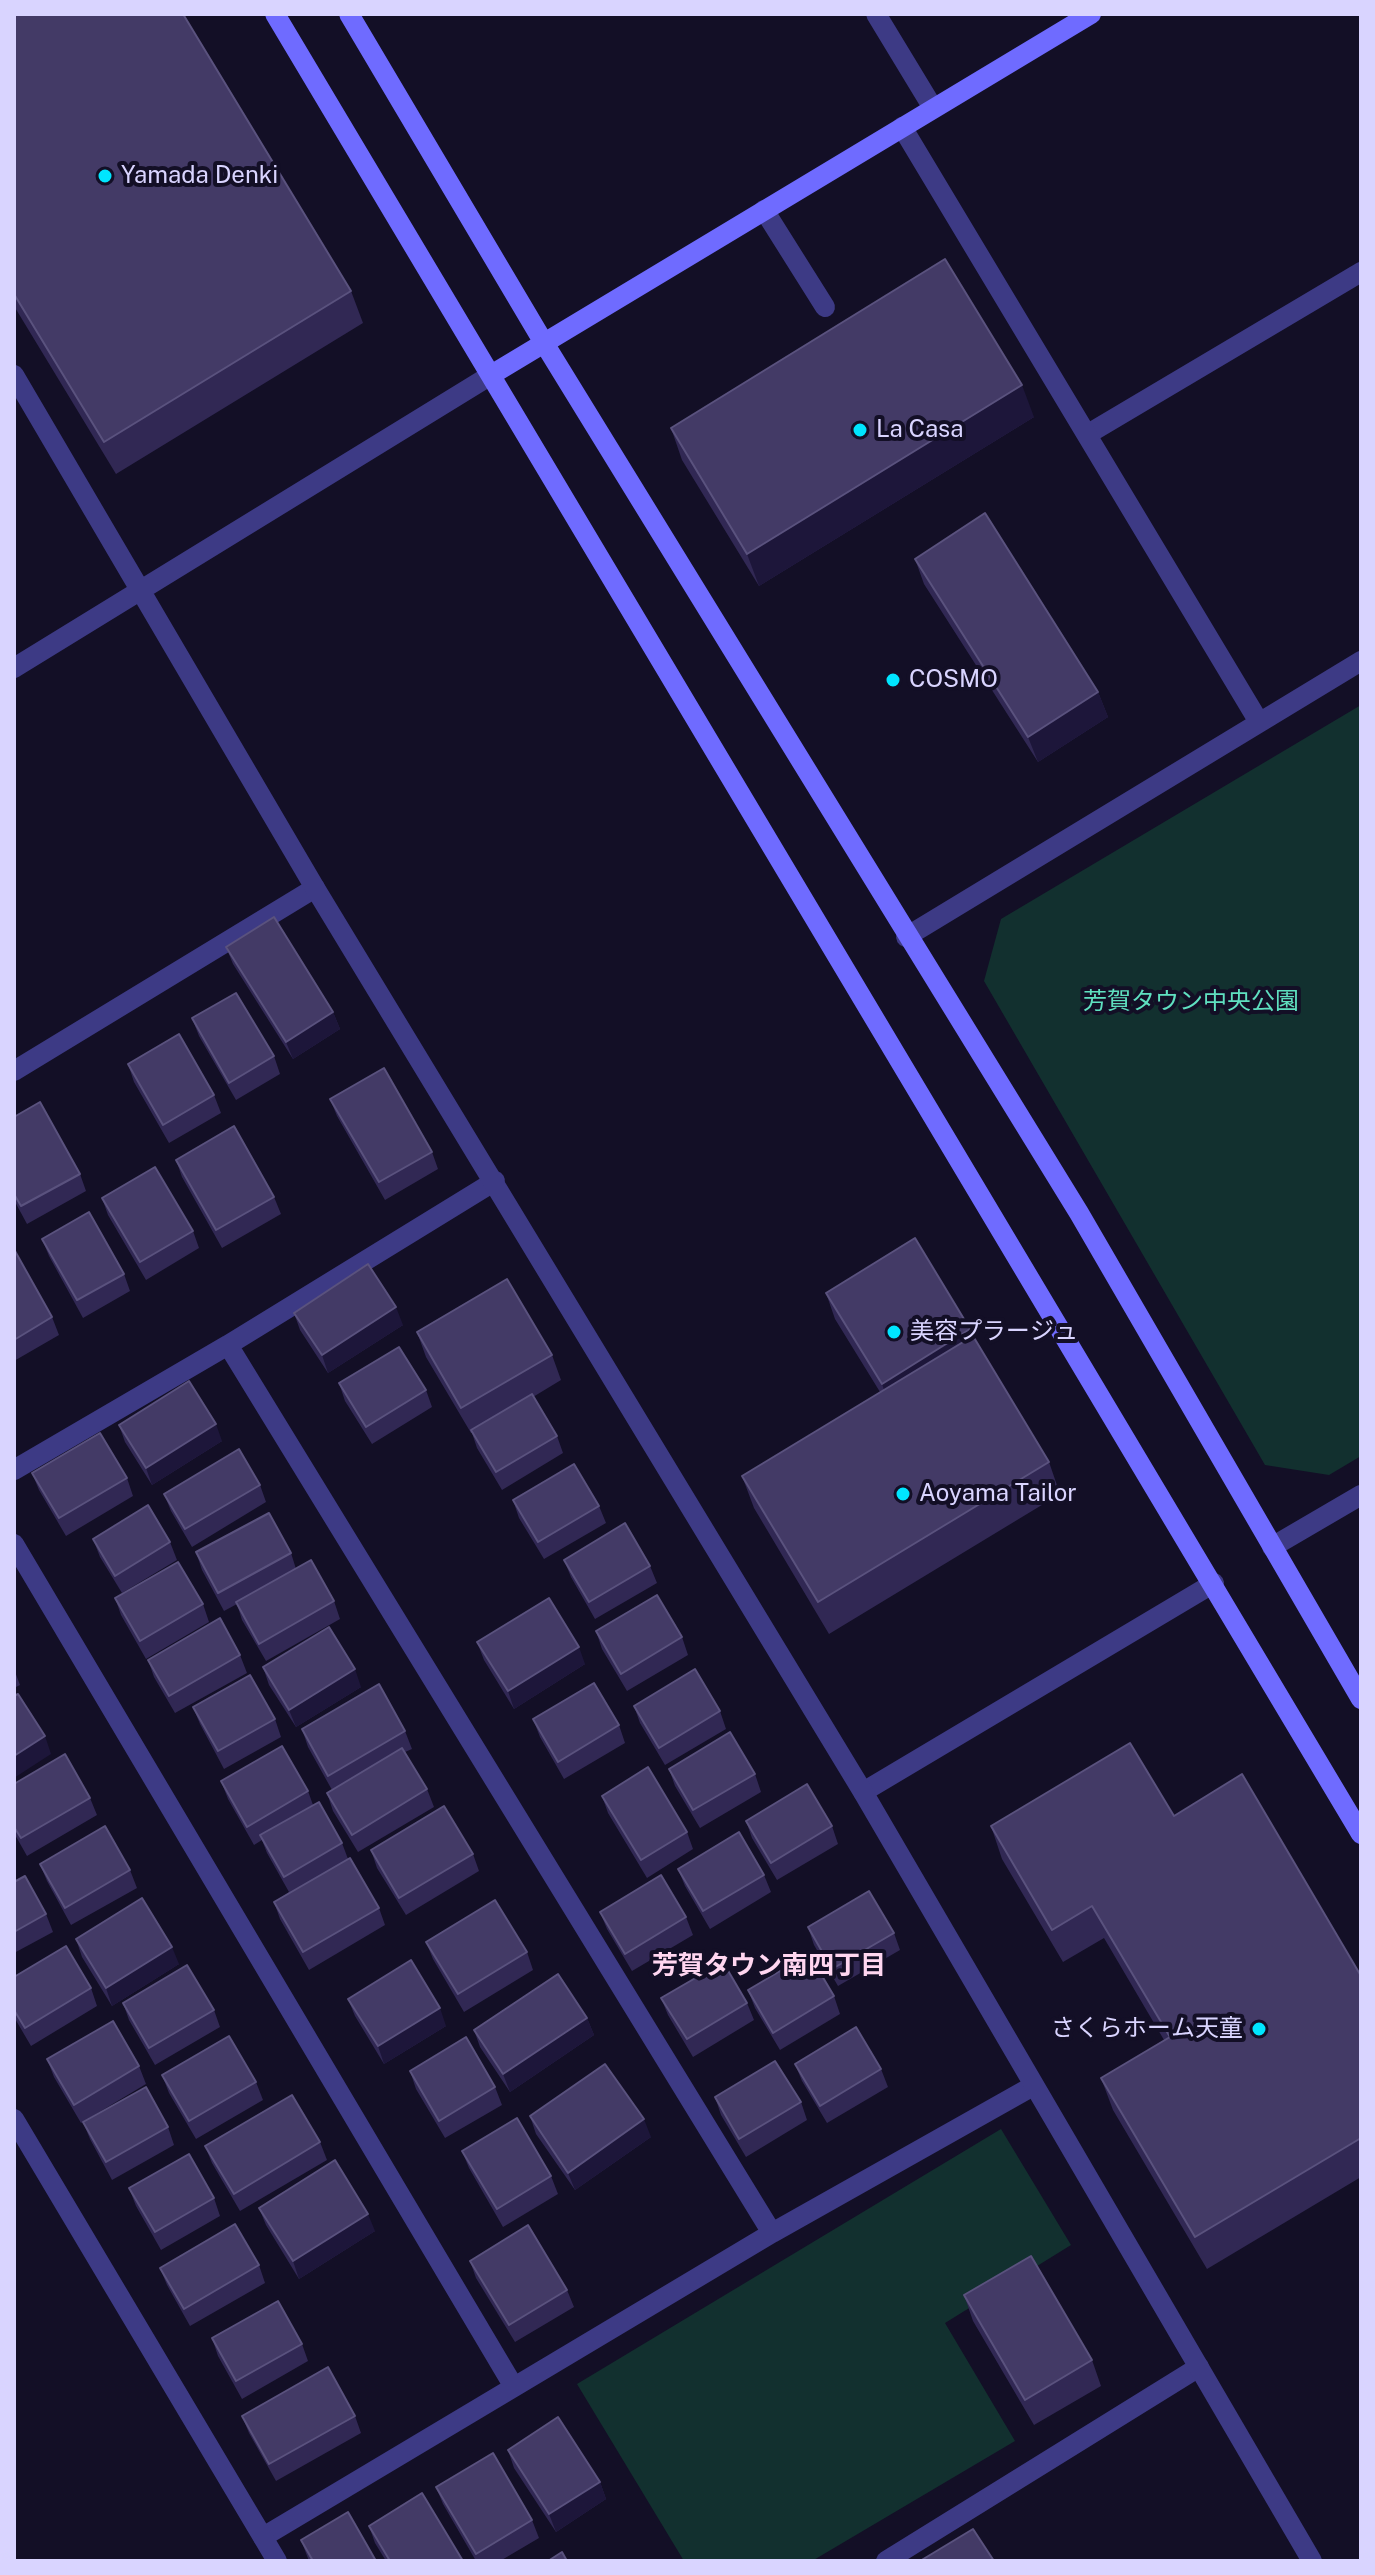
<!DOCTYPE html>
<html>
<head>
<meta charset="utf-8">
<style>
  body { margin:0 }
  #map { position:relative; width:1375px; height:2575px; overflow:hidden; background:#130f26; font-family:"Public Sans",sans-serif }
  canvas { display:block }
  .frame { position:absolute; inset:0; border:16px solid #d9d4ff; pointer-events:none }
</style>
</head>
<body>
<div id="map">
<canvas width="1375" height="2575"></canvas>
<div class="frame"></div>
</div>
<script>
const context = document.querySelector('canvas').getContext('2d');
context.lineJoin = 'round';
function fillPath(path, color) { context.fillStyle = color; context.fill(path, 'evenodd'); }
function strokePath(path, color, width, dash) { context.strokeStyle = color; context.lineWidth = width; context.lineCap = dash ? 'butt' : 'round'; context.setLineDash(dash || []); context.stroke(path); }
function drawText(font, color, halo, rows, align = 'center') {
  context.font = font + ' "Public Sans","Noto Sans JP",sans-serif'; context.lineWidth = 8; context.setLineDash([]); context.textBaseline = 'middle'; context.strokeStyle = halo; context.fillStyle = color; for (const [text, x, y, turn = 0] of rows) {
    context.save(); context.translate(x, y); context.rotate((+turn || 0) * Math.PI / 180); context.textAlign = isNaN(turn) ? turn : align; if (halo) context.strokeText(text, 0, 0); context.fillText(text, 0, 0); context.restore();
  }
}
fillPath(new Path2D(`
  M1361 705V1456L1329 1475 1265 1465 984 981 1001 919Z
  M1001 2129 1071 2245 945 2323 1015 2441 812 2561H684L577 2384Z`), '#12302f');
strokePath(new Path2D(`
  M876 14 933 108
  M764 210 825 307
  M1088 434 1361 272
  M14 1071 315 888
  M228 1345 772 2233
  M14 1470 228 1345 495 1181
  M14 1544 514 2387
  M863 1792 1214 1583
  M263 2537 772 2233 1033 2086
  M886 2561 1199 2367`), '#3d3a85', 20);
strokePath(new Path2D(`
  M902 127 1259 722
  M14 375 315 888 863 1792 1312 2561
  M14 668 491 375
  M906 937 1361 661
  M1272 1547 1361 1495
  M14 2119 277 2561`), '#3d3a85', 20);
strokePath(new Path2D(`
  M275 14 1361 1834
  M349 14 544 343 1079 1213 1361 1699
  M491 375 1091 14`), '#6f6bff', 20);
fillPath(new Path2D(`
  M14 14 351 291 363 323 116 474 14 306Z
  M1034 417 759 586 682 460 671 428Z
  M915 559 1098 692 1108 717 1038 762 924 584Z
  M226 947 333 1012 340 1029 293 1059 233 964Z
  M192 1018 274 1056 280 1074 236 1100 199 1036Z
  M128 1064 214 1095 221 1113 169 1143 134 1082Z
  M330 1099 432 1152 438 1169 385 1200 337 1116Z
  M14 1117 80 1174 86 1191 27 1224 14 1200Z
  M176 1160 274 1197 281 1214 222 1248 182 1177Z
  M102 1198 193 1231 199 1248 146 1280 108 1215Z
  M42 1239 124 1274 130 1291 83 1318 49 1256Z
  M14 1252 52 1317 59 1335 14 1361Z
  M826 1293 972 1336 1049 1462 1060 1494 829 1634 754 1508 742 1476 880 1392 835 1319Z
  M294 1313 403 1325 328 1373 300 1330Z
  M417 1332 552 1355 561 1380 533 1397 557 1436 563 1453 502 1490 477 1448 472 1433H471L426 1357Z
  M339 1383 426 1390 432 1407 372 1444 345 1401Z
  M119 1425 222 1441 152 1485 125 1442Z
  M32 1473 127 1478 133 1496 66 1536 39 1490Z
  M260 1485 266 1502 192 1547 171 1511 164 1494Z
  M513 1500 599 1506 606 1523 544 1559 519 1518Z
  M93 1539 170 1542 177 1560 122 1593 100 1557Z
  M196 1552 291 1553 296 1569 334 1601 340 1619 266 1661 242 1620 237 1604 224 1611 202 1570Z
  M564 1560 650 1566 657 1583 595 1619 571 1577Z
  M115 1598 203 1604 209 1622 146 1659 121 1615Z
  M596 1631 682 1637 688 1655 627 1691 602 1649Z
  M477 1642 585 1664 514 1709 484 1660Z
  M240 1655 247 1673 175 1713 154 1677 148 1660Z
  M263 1667 361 1687 296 1727 269 1685Z
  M14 1669 20 1685 14 1688Z
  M634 1706 720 1711 726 1729 665 1765 640 1723Z
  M193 1707 275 1719 281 1737 224 1769 200 1724Z
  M533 1719 619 1725 625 1743 564 1779 540 1737Z
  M302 1729 405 1731 412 1749 405 1752 427 1789 434 1807 358 1852 333 1811 327 1793 332 1790 308 1747Z
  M669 1769 755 1774 761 1792 700 1828 675 1786Z
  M221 1781 308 1791 313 1805 342 1843 348 1859 379 1908 385 1925 309 1970 280 1919 274 1902 289 1892 267 1853 262 1840 254 1845 228 1799Z
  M14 1784 90 1798 97 1815 27 1856 14 1833Z
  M602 1796 687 1832 693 1849 647 1878 608 1813Z
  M1174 1816 1361 1976V2177L1207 2269 1113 2110 1101 2078 1164 2040 1104 1938 1063 1962 1002 1859 991 1826Z
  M746 1821 832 1826 838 1844 777 1880 752 1838Z
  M371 1850 473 1854 479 1871 406 1915 377 1868Z
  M40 1864 130 1870 137 1888 71 1925 47 1881Z
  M678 1869 764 1875 771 1892 710 1929 685 1886Z
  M14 1882 46 1914 53 1932 14 1953Z
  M600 1912 686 1917 693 1935 632 1971 607 1929Z
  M808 1927 894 1933 900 1950 838 1986 814 1945Z
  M76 1939 179 1964 112 2006 82 1957Z
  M426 1942 527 1952 533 1970 464 2012 433 1959Z
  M14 1977 91 1988 97 2006 31 2046 14 2017Z
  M748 1990 834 1996 840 2014 780 2050 755 2008Z
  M661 1998 747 2003 754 2020 693 2057 668 2015Z
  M348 1999 446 2026 384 2064 355 2016Z
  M123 2003 214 2010 220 2027 155 2065 129 2020Z
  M587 2018 594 2035 510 2092 480 2047 474 2030Z
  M47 2059 139 2066 146 2084 81 2123 54 2077Z
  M795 2064 881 2069 888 2087 827 2123 802 2081Z
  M410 2071 495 2087 502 2105 445 2138 416 2089Z
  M162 2075 256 2082 263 2100 196 2139 169 2093Z
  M715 2097 801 2102 807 2120 746 2157 721 2115Z
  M530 2116 651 2137 575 2190 536 2134Z
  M83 2122 168 2127 174 2145 112 2180 90 2139Z
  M320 2142 327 2160 240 2211 212 2163 205 2146Z
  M462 2151 551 2176 558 2194 503 2227 469 2168Z
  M129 2188 214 2198 220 2216 161 2250 136 2206Z
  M259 2208 375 2231 299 2279 266 2225Z
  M470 2261 567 2290 574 2307 515 2342 476 2278Z
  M259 2265 265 2283 190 2326 167 2285 160 2268Z
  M964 2295 1092 2360 1101 2386 1034 2425 973 2321Z
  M212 2338 302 2344 308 2361 242 2399 218 2356Z
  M242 2416H355L361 2433 276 2481 249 2433Z
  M508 2450 600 2482 606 2499 556 2532 514 2468Z
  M436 2487 532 2520 539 2538 500 2561H476L443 2504Z
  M369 2526 463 2561H386L375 2543Z
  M301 2540 376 2561H309Z`), '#312854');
fillPath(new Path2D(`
  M1022 385 1034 417 759 586 747 554Z
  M1098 692 1108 717 1038 762 1028 737Z
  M333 1012 340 1029 293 1059 286 1042Z
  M396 1307 403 1325 328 1373 322 1355Z
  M970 1329 979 1355 891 1410 882 1384Z
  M216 1424 222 1441 152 1485 146 1468Z
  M579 1647 585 1664 514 1709 508 1691Z
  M355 1669 361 1687 296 1727 289 1710Z
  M45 1736 51 1754 14 1778V1756Z
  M172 1947 179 1964 112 2006 106 1988Z
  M440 2008 446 2026 384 2064 378 2046Z
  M587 2018 594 2035 510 2092 503 2074Z
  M644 2119 651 2137 575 2190 568 2173Z
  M368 2214 375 2231 299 2279 293 2261Z
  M600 2482 606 2499 556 2532 549 2514Z`), '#1d163a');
const building = new Path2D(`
  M14 14H183L351 291 104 442 14 294Z
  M945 259 1022 385 747 554 671 428Z
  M985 513 1098 692 1028 737 915 559Z
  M274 917 333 1012 286 1042 226 947Z
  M236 993 274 1056 229 1083 192 1018Z
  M179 1034 214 1095 163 1125 128 1064Z
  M384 1068 432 1152 379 1182 330 1099Z
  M40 1102 80 1174 21 1206 14 1194V1117Z
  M234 1126 274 1197 216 1230 176 1160Z
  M155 1167 193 1231 140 1262 102 1198Z
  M89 1212 124 1274 77 1300 42 1239Z
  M915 1238 970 1329 882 1384 826 1293Z
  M15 1251 52 1317 14 1340V1252Z
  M368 1264 396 1307 322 1355 294 1313Z
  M507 1279 552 1355 461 1408 417 1332Z
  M973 1336 1049 1462 818 1602 742 1476Z
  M399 1347 426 1390 366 1427 339 1383Z
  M189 1381 216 1424 146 1468 119 1425Z
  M532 1394 557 1436 496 1472 471 1430Z
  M100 1433 127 1478 59 1518 32 1473Z
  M239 1449 260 1485 185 1529 164 1494Z
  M574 1464 599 1506 538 1542 513 1500Z
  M148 1505 170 1542 115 1576 93 1539Z
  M269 1513 291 1553 218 1593 196 1552Z
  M625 1523 650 1566 589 1602 564 1560Z
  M311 1560 334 1601 259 1644 236 1602Z
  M178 1562 203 1604 140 1641 115 1598Z
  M657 1595 682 1637 621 1674 596 1631Z
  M549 1598 579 1647 508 1691 477 1642Z
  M220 1618 240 1655 169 1696 148 1660Z
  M329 1627 355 1669 289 1710 263 1667Z
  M695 1669 720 1711 659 1748 634 1706Z
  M250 1675 275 1719 218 1751 193 1707Z
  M594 1683 619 1725 558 1762 533 1719Z
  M379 1684 405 1731 328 1776 302 1729Z
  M18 1694 45 1736 14 1756V1696Z
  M730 1732 755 1774 693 1810 669 1769Z
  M1130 1743 1174 1816 1242 1774 1361 1976V2138L1195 2237 1101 2078 1170 2037 1092 1906 1052 1930 991 1826Z
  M282 1746 308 1791 247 1827 221 1781Z
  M402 1748 427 1789 352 1835 327 1793Z
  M65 1754 90 1798 21 1838 14 1827V1784Z
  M648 1767 687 1832 641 1860 602 1796Z
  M807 1784 832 1826 771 1863 746 1821Z
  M319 1802 342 1843 284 1877 260 1835Z
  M444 1806 473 1854 399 1898 371 1850Z
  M105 1826 130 1870 65 1908 40 1864Z
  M739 1832 764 1875 703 1911 678 1869Z
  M350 1858 379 1908 303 1952 274 1902Z
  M661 1875 686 1917 625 1954 600 1912Z
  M25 1876 46 1914 14 1932V1882Z
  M869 1891 894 1933 832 1969 808 1927Z
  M142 1898 172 1947 106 1988 76 1939Z
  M495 1900 527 1952 458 1994 426 1942Z
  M66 1946 91 1988 25 2028 14 2010V1977Z
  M809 1954 834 1996 773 2033 748 1990Z
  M411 1960 440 2008 378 2046 348 1999Z
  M723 1962 747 2003 687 2039 661 1998Z
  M187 1965 214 2010 149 2048 123 2003Z
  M558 1974 587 2018 503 2074 474 2030Z
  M113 2021 139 2066 74 2105 47 2059Z
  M856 2027 881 2069 820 2106 795 2064Z
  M229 2036 256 2082 189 2121 162 2075Z
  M466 2037 495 2087 439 2121 410 2071Z
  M775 2061 801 2102 739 2139 715 2097Z
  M605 2064 644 2119 568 2173 530 2116Z
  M146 2087 168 2127 106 2162 83 2122Z
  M292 2095 320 2142 234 2194 205 2146Z
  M517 2118 551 2176 497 2209 462 2151Z
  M189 2154 214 2198 155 2232 129 2188Z
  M335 2160 368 2214 293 2261 259 2208Z
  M235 2224 259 2265 184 2309 160 2268Z
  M528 2225 567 2290 509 2325 470 2261Z
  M1031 2256 1092 2360 1025 2400 964 2295Z
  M278 2301 302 2344 236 2381 212 2338Z
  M328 2367 355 2416 269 2464 242 2416Z
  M558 2417 600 2482 549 2514 508 2450Z
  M493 2453 532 2520 476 2554 436 2487Z
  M422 2493 463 2561H390L369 2526Z
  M348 2512 376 2561H313L301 2540Z
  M973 2529 994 2561H920Z
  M562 2552 567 2561H548Z`);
fillPath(building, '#433a66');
strokePath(building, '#5a527e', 2);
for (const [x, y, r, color] of [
  [105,176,8,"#00e5ff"],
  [860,430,8,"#00e5ff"],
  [893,680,8,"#00e5ff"],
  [894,1332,8,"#00e5ff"],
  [903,1494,8,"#00e5ff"],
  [1259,2029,8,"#00e5ff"]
]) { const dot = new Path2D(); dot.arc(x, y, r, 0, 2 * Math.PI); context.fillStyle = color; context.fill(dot); strokePath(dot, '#130f26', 3); }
drawText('24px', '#d9d4ff', '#130f26', [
  ["Yamada Denki",121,176],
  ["La Casa",876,430],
  ["COSMO",909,680],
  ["美容プラージュ",910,1332],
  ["Aoyama Tailor",919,1494],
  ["さくらホーム天童",1243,2029,"right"]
], 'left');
drawText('24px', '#5fe0c0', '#130f26', [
  ["芳賀タウン中央公園",1191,1002]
]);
drawText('bold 26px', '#ffd6f0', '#130f26', [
  ["芳賀タウン南四丁目",769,1966]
]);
</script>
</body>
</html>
